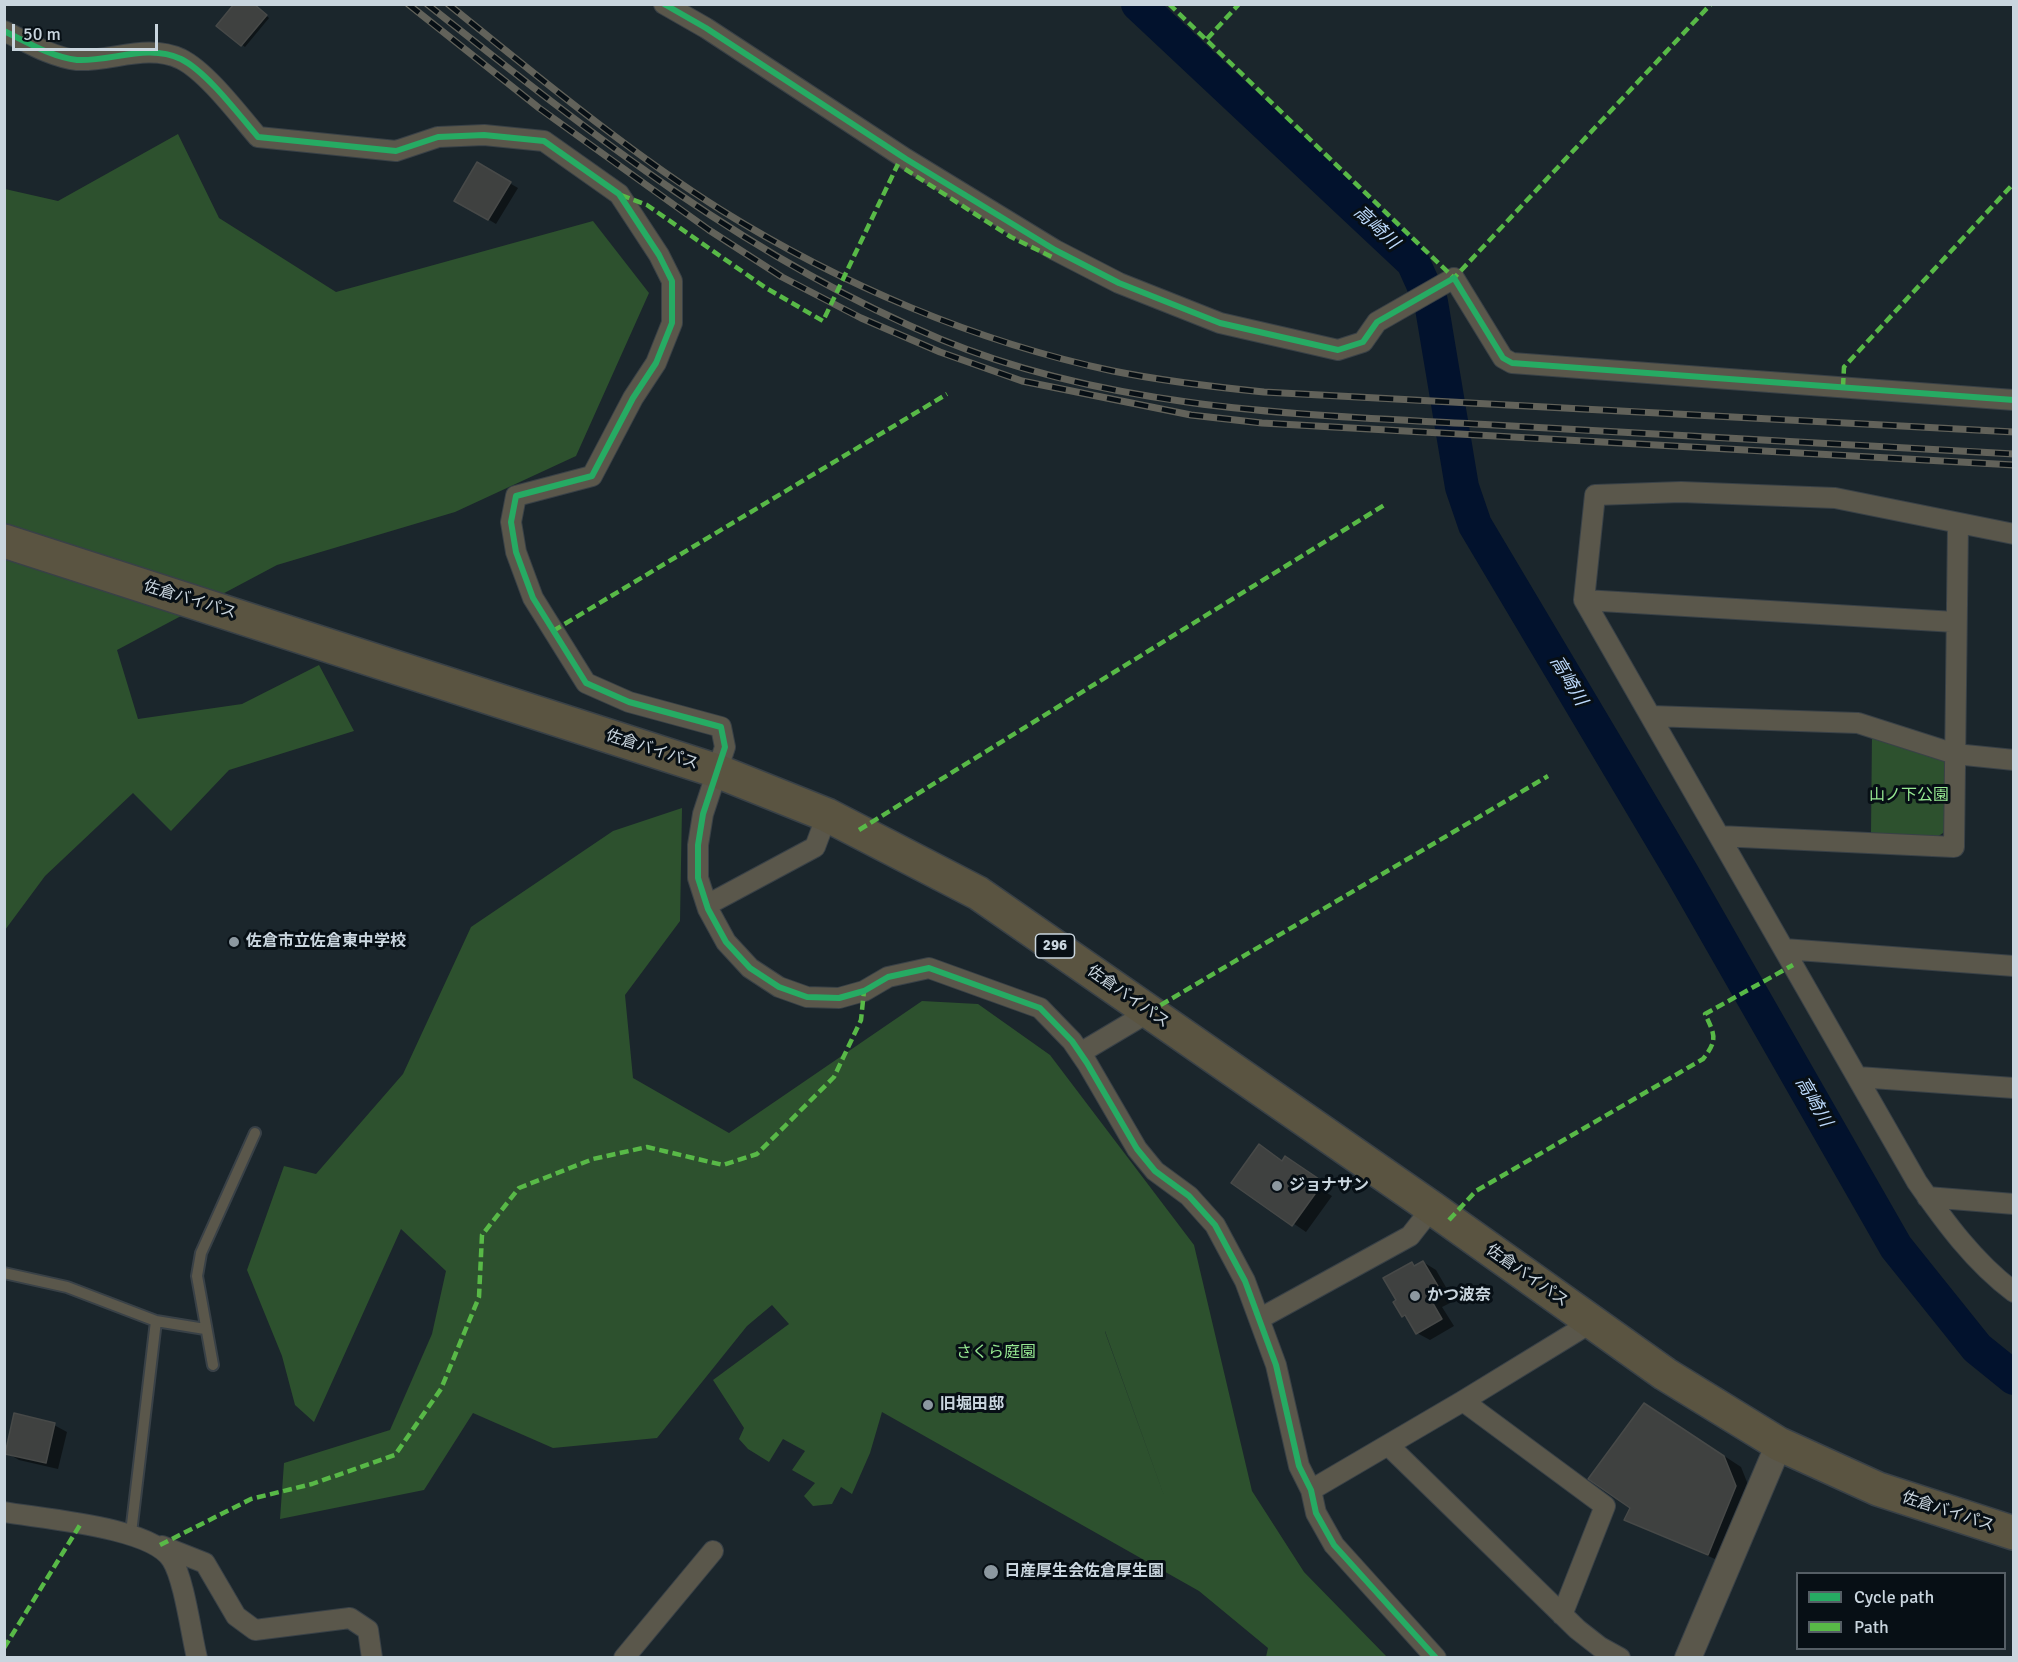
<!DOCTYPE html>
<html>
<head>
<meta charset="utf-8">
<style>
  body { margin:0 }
  #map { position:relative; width:2018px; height:1662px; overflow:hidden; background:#1b262c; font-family:Signika,sans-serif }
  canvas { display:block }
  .frame { position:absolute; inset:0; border:6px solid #c9d5de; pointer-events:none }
  .legend { position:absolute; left:1796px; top:1572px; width:210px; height:78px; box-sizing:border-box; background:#070f15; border:2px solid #555e65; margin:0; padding:8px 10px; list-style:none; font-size:18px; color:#c9d5de }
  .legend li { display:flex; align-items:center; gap:12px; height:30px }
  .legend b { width:30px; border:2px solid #555e65 }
  .scale { position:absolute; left:12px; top:24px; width:146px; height:27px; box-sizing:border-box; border:3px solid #c9d5de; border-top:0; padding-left:8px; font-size:18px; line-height:21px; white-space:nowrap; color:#c9d5de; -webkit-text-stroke:4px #070f15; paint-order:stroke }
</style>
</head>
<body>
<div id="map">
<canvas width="2018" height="1662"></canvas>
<div class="frame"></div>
<ul class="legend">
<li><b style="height:8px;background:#26ab63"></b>Cycle path</li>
<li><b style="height:8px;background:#58b947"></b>Path</li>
</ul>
<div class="scale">50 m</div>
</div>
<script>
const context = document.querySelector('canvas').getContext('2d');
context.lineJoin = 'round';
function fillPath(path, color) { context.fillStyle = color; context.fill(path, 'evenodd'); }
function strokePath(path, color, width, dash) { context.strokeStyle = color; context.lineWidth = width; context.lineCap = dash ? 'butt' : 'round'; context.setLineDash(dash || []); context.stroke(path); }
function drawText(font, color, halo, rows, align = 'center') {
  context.font = font + ' Signika,"Noto Sans JP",sans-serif'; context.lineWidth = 6; context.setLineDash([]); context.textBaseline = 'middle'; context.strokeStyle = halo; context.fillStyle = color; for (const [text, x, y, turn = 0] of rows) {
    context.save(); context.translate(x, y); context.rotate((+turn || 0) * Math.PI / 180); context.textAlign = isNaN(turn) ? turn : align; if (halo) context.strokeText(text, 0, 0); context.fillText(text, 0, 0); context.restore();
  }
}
fillPath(new Path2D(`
  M178 134 219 218 336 292 593 221 649 293 576 456 455 512 277 565 117 650 138 719 242 704 319 665 354 731 229 770 171 831 133 793 45 876 5 930V189L58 201Z
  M1872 733 1947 761 1946 831 1937 837 1871 833Z
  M682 808 680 921 625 995 633 1078 729 1133 922 1001 978 1004 1050 1055 1194 1245 1252 1491 1304 1572 1387 1657H1266L1268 1648 1199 1591 882 1412 870 1453 852 1494 841 1487 832 1504 813 1506 804 1496 815 1483 792 1470 805 1451 783 1439 769 1462 748 1449 739 1439 744 1428 713 1380 789 1324 772 1305 747 1326 657 1438 553 1448 473 1413 424 1490 280 1519 284 1463 390 1430 432 1334 446 1271 401 1229 314 1422 295 1405 282 1356 247 1270 284 1166 316 1174 403 1074 471 927 613 831ZM1105 1331 1167 1504 1105 1332Z`), '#2d512e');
fillPath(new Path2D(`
  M253 4 269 18 245 47 218 26Z
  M477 164 518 188 496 224 456 200Z
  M1259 1146 1283 1161 1286 1158 1298 1165 1331 1188 1327 1193 1332 1196 1306 1232 1233 1182Z
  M1423 1262 1436 1270 1454 1301 1442 1307 1454 1326 1430 1340 1417 1333 1410 1320 1403 1316 1398 1300 1412 1263 1416 1266Z
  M1662 1415 1741 1467 1753 1497 1726 1564 1626 1519Z
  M54 1425 67 1432 58 1469 19 1460 7 1453Z`), '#0007');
strokePath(new Path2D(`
  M1138 4 1413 262 1431 302 1462 487 1475 525 1682 873 1896 1247 1977 1348 2014 1378`), '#02122d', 34);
const building = new Path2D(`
  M234 4H254L267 15 241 46 216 26Z
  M477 162 511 182 488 220 454 201Z
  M1259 1144 1282 1161 1285 1156 1319 1179 1316 1184 1320 1187 1292 1226 1231 1183Z
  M1423 1261 1442 1293 1431 1300 1442 1319 1416 1334 1405 1315 1402 1317 1393 1302 1396 1300 1383 1278 1412 1262 1414 1266Z
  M1644 1403 1724 1456 1736 1486 1708 1555 1624 1520 1630 1508 1588 1479Z
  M14 1413 55 1423 46 1463 5 1454Z`);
fillPath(building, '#3f4140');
strokePath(building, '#474948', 1.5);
const service = new Path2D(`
  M4 1273 67 1287 156 1321 131 1533
  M156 1321 205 1329
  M213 1365 197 1276 201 1253 255 1133`);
const minor = new Path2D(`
  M664 4 706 28 906 159 1055 250 1119 283 1220 323 1338 350 1363 342 1377 322 1454 278 1503 358 1512 363 2014 400
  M4 31C27 42 51 57 77 60 111 62 147 43 181 59 207 72 239 115 258 137L396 151 438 137 484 135 544 141 619 194 659 255 672 281V323L656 363 633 398 592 476 516 496 511 522 516 552 533 598 586 683 629 702 721 727 725 747 703 814 698 845V878L708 909 726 942 750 968 779 987 807 997 839 998 864 991 888 977 929 968 1040 1008 1072 1041 1087 1063 1137 1149 1155 1171 1189 1196 1215 1225 1245 1281 1276 1365 1299 1466 1311 1490 1316 1513 1334 1545 1436 1658
  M2014 534 1835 498 1681 492 1595 495 1584 600 1917 1182C1945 1222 1974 1262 2014 1292
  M1584 600 1955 622
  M1651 716 1858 723 1955 754 2014 760
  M1719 836 1954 847 1958 524
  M707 905 815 847 827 815
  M1784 949 2014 966
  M1080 1053 1149 1012
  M1858 1077 2014 1088
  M1927 1197 2014 1204
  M1259 1319 1410 1236 1432 1208
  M1463 1401 1605 1506 1562 1615
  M1388 1445 1577 1629 1600 1647 1620 1658
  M1311 1490 1463 1401 1592 1322
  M4 1512C44 1519 152 1527 172 1560 184 1579 191 1633 197 1658
  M162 1546 205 1563 236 1616 255 1630 350 1618 368 1630 372 1658
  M624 1658 713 1551`);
const tertiary = new Path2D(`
  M1688 1658 1779 1444`);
const trunk = new Path2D(`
  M4 541 717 771 827 815 978 893 1432 1208 1665 1374 1779 1444 1878 1489 2014 1533`);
strokePath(service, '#394147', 14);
strokePath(minor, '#394147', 22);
strokePath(tertiary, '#394147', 28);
strokePath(trunk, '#394147', 36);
strokePath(service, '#5a574b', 10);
strokePath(minor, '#5a574b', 20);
strokePath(tertiary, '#5a574b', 26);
strokePath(trunk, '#5a5441', 33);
const rail = new Path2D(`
  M408 4 539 108 709 230 782 277 861 318 940 352 1022 381 1191 415 1262 423 2014 465
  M427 4C590 133 747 258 940 339 1114 411 1308 415 1494 425 1667 435 1840 444 2014 454
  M448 4C536 75 626 150 721 210 840 284 976 342 1113 371 1163 381 1214 387 1264 392L2014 432`);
strokePath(rail, '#62625a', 7);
strokePath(rail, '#070f15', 4.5, [14]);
strokePath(new Path2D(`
  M1169 4 1454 278 1711 4
  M1207 39 1239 4
  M905 169 1011 237 1052 257
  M621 195 647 205 766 288 823 321 898 164
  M1843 387 1844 367 2014 183
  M553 631 947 394
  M859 830 1386 504
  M1149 1012 1548 776
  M1449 1220 1476 1191 1703 1059C1718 1040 1715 1035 1705 1014L1793 965
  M160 1545 251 1499 312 1484 395 1455 441 1389 479 1297 482 1235 519 1188 593 1159 647 1147 723 1165 757 1154 834 1077 861 1020 864 991
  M4 1648 80 1525`), '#58b947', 4.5, [9, 4.5]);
strokePath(new Path2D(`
  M664 4 706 28 906 159 1055 250 1119 283 1220 323 1338 350 1363 342 1377 322 1454 278 1503 358 1512 363 2014 400
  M4 31C27 42 51 57 77 60 111 62 147 43 181 59 207 72 239 115 258 137L396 151 438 137 484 135 544 141 619 194 659 255 672 281V323L656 363 633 398 592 476 516 496 511 522 516 552 533 598 586 683 629 702 721 727 725 747 703 814 698 845V878L708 909 726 942 750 968 779 987 807 997 839 998 864 991 888 977 929 968 1040 1008 1072 1041 1087 1063 1137 1149 1155 1171 1189 1196 1215 1225 1245 1281 1276 1365 1299 1466 1311 1490 1316 1513 1334 1545 1436 1658`), '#26ab63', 6);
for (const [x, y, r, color] of [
  [234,942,6,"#8c98a0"],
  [1277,1186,6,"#8c98a0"],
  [1415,1296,6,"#8c98a0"],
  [928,1405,6,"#8c98a0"],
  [991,1572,8,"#8c98a0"]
]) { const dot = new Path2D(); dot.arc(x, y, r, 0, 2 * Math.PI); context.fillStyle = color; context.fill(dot); strokePath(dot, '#070f15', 2); }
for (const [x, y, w] of [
  [1055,946,39]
]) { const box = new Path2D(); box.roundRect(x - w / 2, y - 12, w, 24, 4.5); context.fillStyle = '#070f15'; context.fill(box); strokePath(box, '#c9d5de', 1.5); }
drawText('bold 15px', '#c9d5de', null, [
  ["296",1055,946]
]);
drawText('16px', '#c9d5de', '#070f15', [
  ["佐倉バイパス",190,600,17],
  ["佐倉バイパス",652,750,18],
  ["佐倉バイパス",1128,997,35],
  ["佐倉バイパス",1527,1276,35],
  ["佐倉バイパス",1948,1512,18]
]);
drawText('16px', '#97e992', '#070f15', [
  ["山ノ下公園",1909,796],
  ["さくら庭園",996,1353]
]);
drawText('bold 16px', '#c9d5de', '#070f15', [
  ["佐倉市立佐倉東中学校",246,942],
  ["ジョナサン",1289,1186],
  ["かつ波奈",1427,1296],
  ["旧堀田邸",940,1405],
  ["日産厚生会佐倉厚生園",1004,1572]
], 'left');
drawText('italic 18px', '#bddafc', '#070f15', [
  ["高崎川",1376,228,43],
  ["高崎川",1568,681,59],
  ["高崎川",1813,1102,60]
]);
</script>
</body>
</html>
